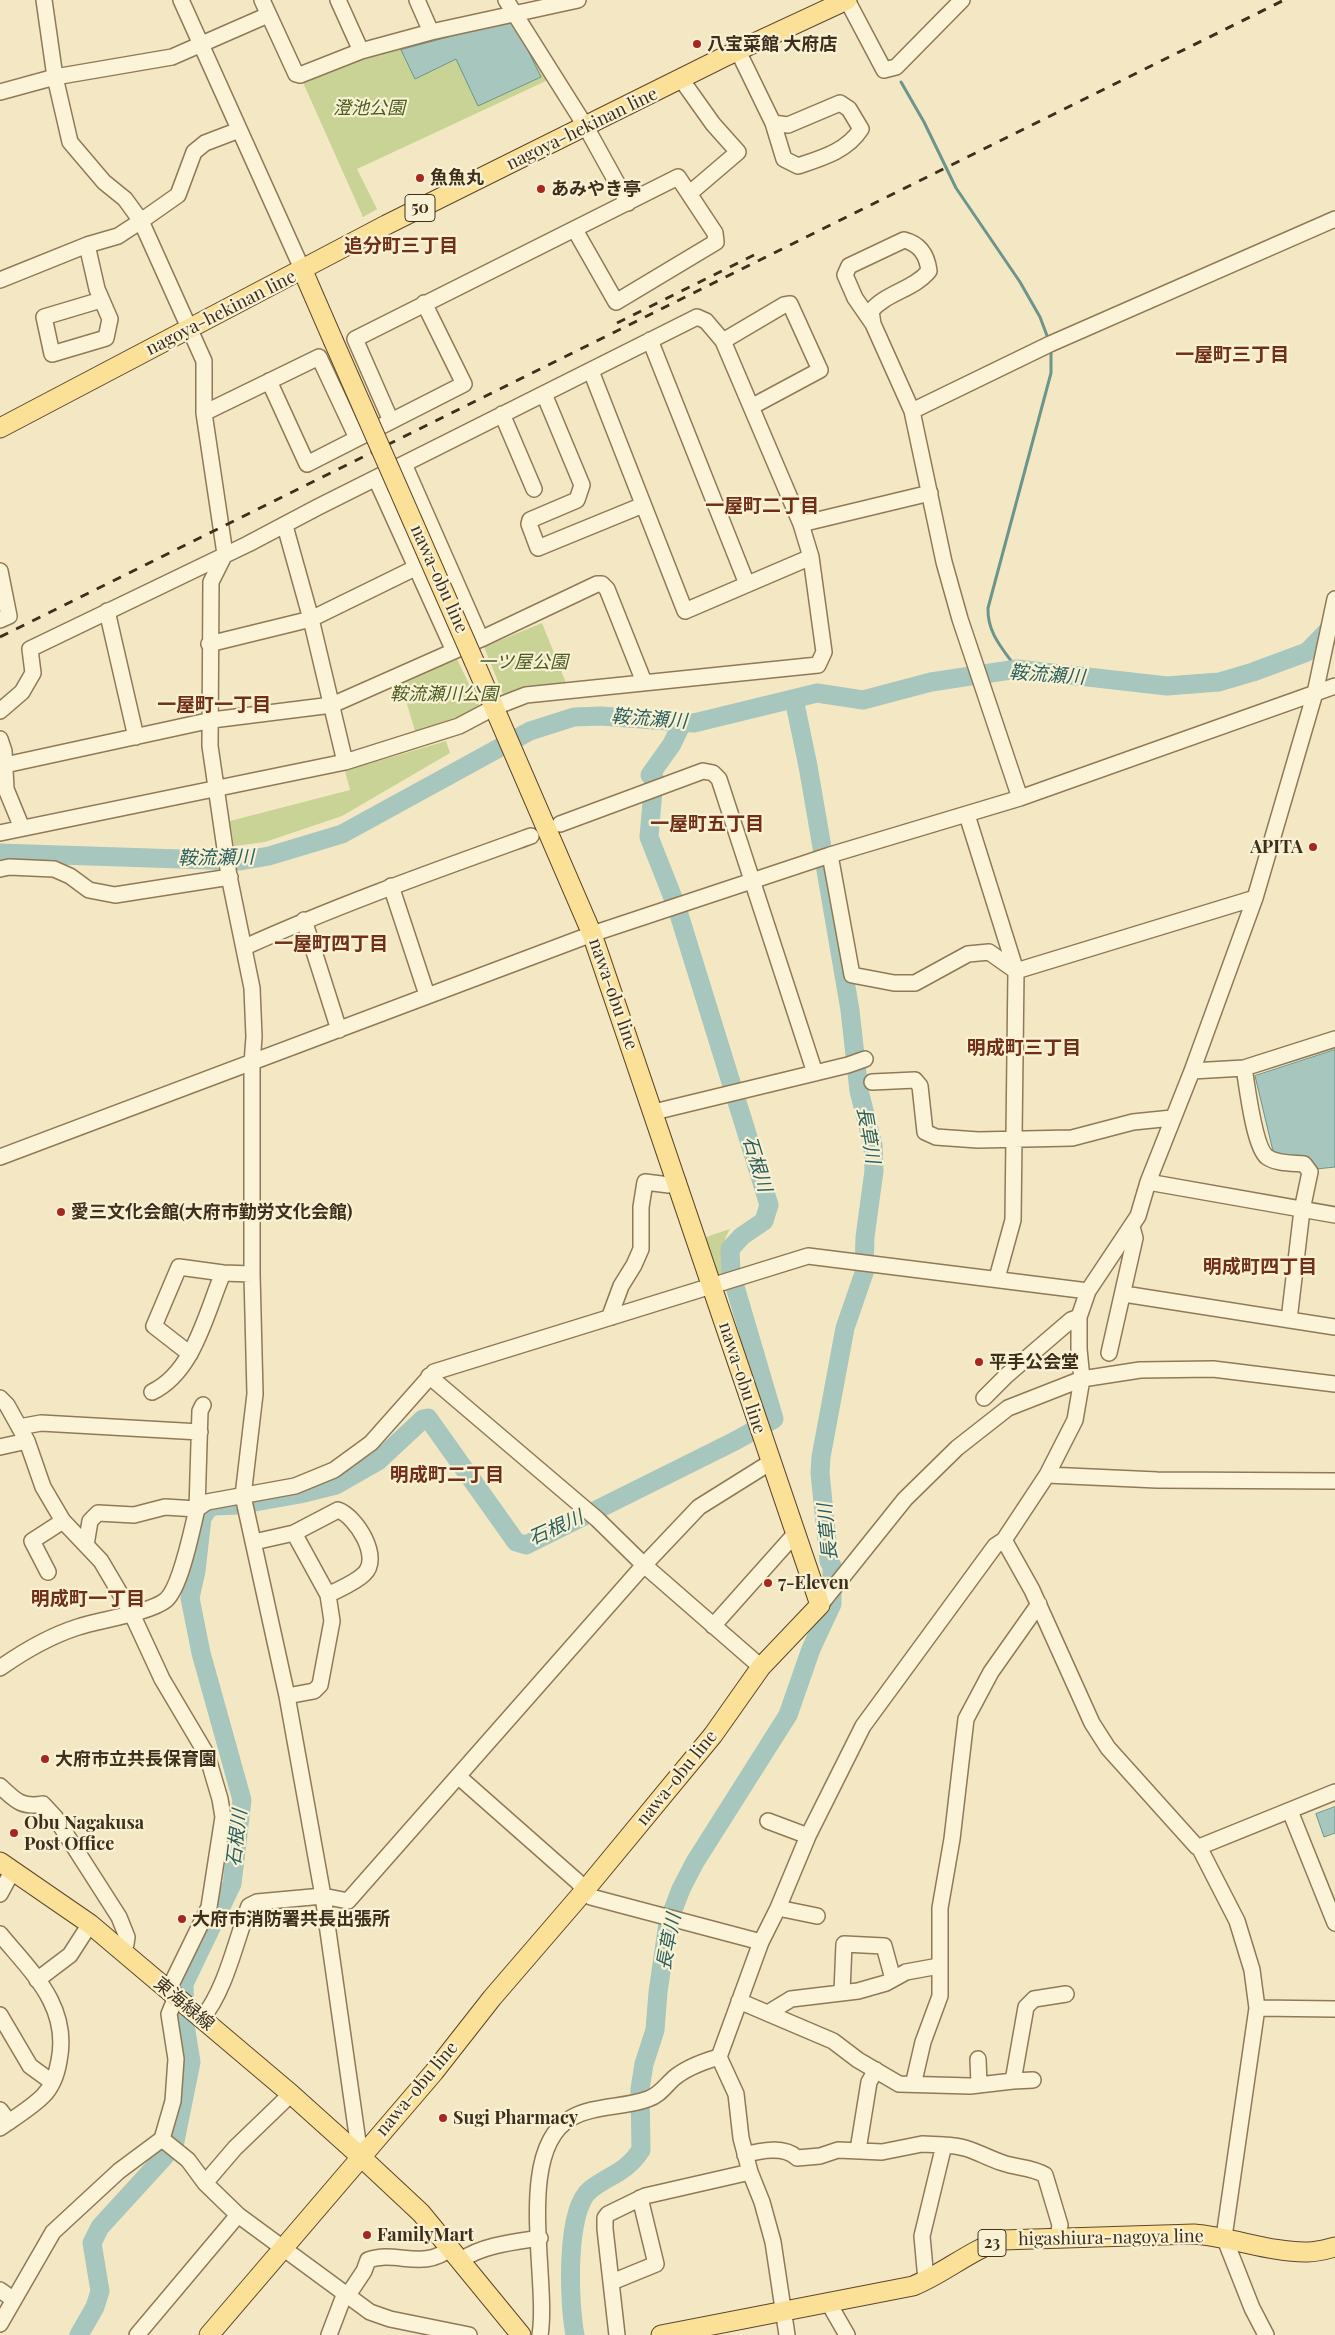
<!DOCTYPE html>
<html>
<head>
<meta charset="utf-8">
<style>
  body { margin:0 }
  canvas { display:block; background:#f3e8c3 }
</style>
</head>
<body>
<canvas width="1335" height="2335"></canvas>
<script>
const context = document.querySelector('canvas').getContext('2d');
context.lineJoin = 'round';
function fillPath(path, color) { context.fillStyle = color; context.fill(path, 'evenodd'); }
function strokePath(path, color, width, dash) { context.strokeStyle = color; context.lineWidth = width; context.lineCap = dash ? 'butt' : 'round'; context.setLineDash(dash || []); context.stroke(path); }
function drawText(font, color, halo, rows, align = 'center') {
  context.font = font + ' "Playfair Display","Noto Sans JP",serif'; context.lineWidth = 4.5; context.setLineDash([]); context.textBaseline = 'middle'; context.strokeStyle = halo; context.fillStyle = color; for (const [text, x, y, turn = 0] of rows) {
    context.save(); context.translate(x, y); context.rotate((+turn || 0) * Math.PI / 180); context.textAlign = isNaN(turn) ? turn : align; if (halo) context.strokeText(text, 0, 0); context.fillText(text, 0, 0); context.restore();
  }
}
fillPath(new Path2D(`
  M512 21 548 80 357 169 377 209 363 217 301 78 369 55Z
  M542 623 566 683 503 694 484 647Z
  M457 659 480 707 460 716 415 731 401 684Z
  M446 741 450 753 342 816 265 842 234 846 230 821 350 790 345 771Z
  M730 1229C720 1245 723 1259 728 1277L720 1280 706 1237Z`), '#c8d395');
const water = new Path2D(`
  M513 20 541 77 478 106 456 59 415 79 401 50Z
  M1335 1050V1167L1316 1169 1273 1151 1255 1076Z
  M1335 1807V1833L1324 1837 1316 1814Z`);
fillPath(water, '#a6c6be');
strokePath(water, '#6b958d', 1);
strokePath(new Path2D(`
  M901 82 924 122 956 188 1020 282 1040 317 1049 341
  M1017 669C1003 649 987 633 988 608L1051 373V349`), '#6b958d', 3);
strokePath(new Path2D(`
  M0 853 240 861 269 856 342 834 530 731 574 717 601 716 694 723 817 693 863 700 931 682 1017 669 1167 686 1219 682 1253 672 1307 652 1335 623
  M79 2335 95 2307 100 2291 92 2243 100 2227 164 2157 175 2141 191 2062 185 2025 184 1984 232 1884 242 1800 201 1653 190 1598 196 1571 202 1518 208 1509 214 1506 238 1505 300 1494 336 1485 378 1461 423 1419 428 1418 516 1542 526 1545 735 1441 774 1419 731 1273 730 1249 742 1236 764 1221 769 1205 677 908 649 837 654 778 650 775 672 744 682 723
  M575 2335C569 2305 565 2210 590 2190 609 2175 626 2173 641 2150L640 2089 644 2064 655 2030 658 1992 668 1923 681 1889 695 1862 788 1715 811 1649 832 1604V1566L829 1561 820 1473 821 1457 845 1328 864 1273 865 1237 874 1171 873 1145 859 1091 850 1010 808 766 794 699`), '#a6c6be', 19);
const minor = new Path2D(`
  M44 0 55 77 70 142 104 182 125 199 141 221 204 361V413L225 554 211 582 210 746 229 876 252 988 254 1037 252 1064V1274L255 1394 243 1496 287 1696 323 1896 360 2156
  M181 0 303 271
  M262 0 296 74 300 75 361 51 431 32 578 0
  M338 0 361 51
  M417 0 431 32
  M506 0 586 127 628 203
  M847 0 884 70 896 67 962 0
  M738 51 773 123 784 159 798 166C822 158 847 151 861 129L849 109 840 103 788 125 773 123
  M681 79 713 124 738 152 690 193
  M0 92 55 77 172 57 268 15
  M87 245 97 289 110 319 106 338 52 354 44 317 101 300
  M0 280 87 245 118 236 141 221 178 195 194 152 205 143 239 130
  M873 324 871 311C887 292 913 290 929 271 927 255 920 244 904 240L849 266 845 275 855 298 873 324 912 411 944 562 960 619 1020 798
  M650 340 747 584
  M723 341 784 305 790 304 820 370 751 407
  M591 371 685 611 811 557
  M269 381 307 464 464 384 424 303
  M544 394 582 485 577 500 530 520 529 524 538 548 643 505
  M912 411 1050 344 1335 219
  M204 413 319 357 357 438
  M502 414 534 489
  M391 421 355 339 678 177 715 233 716 242 616 302 575 230
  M404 464 481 639
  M376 479 454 651
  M801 524 930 493
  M285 526 311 619 345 762
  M0 571 9 616 0 620
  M107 611 136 737
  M209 644 311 619 415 568
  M0 711 22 692 33 673 30 649 248 544 318 507 697 317 706 321 723 341 801 524 811 557 824 652 818 665 526 695 495 707 459 726 345 762 0 833
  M0 739 4 751 6 789 22 828
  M5 765 212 720 332 705 481 639 597 584H602L607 589 644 682
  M967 815 1016 971 1013 1220 997 1278
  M560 824 703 771 713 773 719 779 815 1073
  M830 855 852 975 894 983H915L968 954 989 952 1016 971
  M0 869 9 867 54 869 70 876 89 890 115 895 230 877
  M391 886 427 995
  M304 920 339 1030
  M245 947C338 905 434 871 531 836
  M1016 971 1255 898
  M1244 1068C1247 1085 1254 1147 1267 1157 1277 1164 1293 1163 1304 1164L1310 1172 1302 1210 1289 1320
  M1192 1071 1244 1068 1335 1039
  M872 1082 915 1080 920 1086 925 1132 936 1137 978 1140 1072 1138 1133 1122 1172 1118
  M654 1112 848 1065 865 1059
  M0 1157 592 934 830 855 1020 798 1335 686
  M1148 1182 1335 1215
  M1124 1294 1335 1327
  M612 1317 611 1313 621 1286 634 1265 641 1249V1207L645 1182 669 1185 678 1182
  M1109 1353 1135 1238 1132 1227
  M190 1354 154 1326 179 1267 223 1273 252 1274
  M429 1376 597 1519 644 1565 761 1667
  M152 1392C194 1372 206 1313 223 1273
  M0 1398 7 1405 27 1441 43 1487 63 1521 101 1561 131 1612 162 1679 207 1755 220 1799 223 1817 209 1907 168 1991
  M984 1398 1007 1375 1071 1320 1079 1317
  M19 1427 41 1423 200 1432
  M0 1447 27 1441
  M1047 1475 1157 1480 1335 1481
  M1004 1540 1032 1590 1092 1723 1108 1748 1197 1847H1199L1237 1921 1252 1970 1257 2008 1224 2237 1252 2308 1266 2335
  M254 1542 294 1533 338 1510C356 1516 382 1558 364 1574 355 1583 339 1589 328 1595
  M86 1545 90 1521 98 1513 134 1515 165 1507 197 1509 200 1411 203 1405
  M48 1572 32 1541 63 1521
  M820 1605 905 1499 957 1448 1008 1408 1082 1379 1140 1370 1213 1369 1335 1384
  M713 1626 795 1534
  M0 1668C24 1651 50 1636 78 1627 99 1620 150 1613 166 1600 181 1587 192 1529 197 1509L207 1502 295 1486 334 1470 371 1443 434 1372 808 1256 1088 1291
  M287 1696 314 1691 320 1685 332 1621 328 1595 294 1533
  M459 1777 578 1882 591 1897 761 1942
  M0 1786C15 1800 21 1808 43 1804L55 1817 119 1917 127 1937 126 1944 121 1951
  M1290 1811 1335 1923
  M768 1821 808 1836
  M1199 1847 1335 1792
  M0 1894 13 1870
  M778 1908 817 1916
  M0 1934C32 1973 70 2006 59 2061 57 2073 52 2087 43 2096 31 2108 14 2118 0 2128
  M37 1980 70 1955 90 1924
  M842 1992 844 1944 884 1946 893 1979
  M739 2001 833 2041 858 2060 899 2084 970 2086 1013 2081 1026 2007 1034 1999 1066 1994
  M1257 2008 1335 2009
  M768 2013 791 1999 858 1991 886 1983 906 1972 939 1966
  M0 2015 30 2066 52 2082
  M202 2018C225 1992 236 1940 249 1906L257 1902 323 1896 348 1901 644 1565 699 1507 771 1462
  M978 2059 979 2085
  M914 2081 923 2042 940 1996V1908L952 1839 966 1719 991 1672 1039 1604
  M1013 2081 1033 2080
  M291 2094 235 2148 205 2183 238 2215 370 2312 390 2319 469 2335
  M0 2110 9 2122
  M162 2139 188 2160 205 2183
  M944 2145C971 2146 979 2155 1003 2163 1017 2168 1032 2167 1045 2175L1060 2225 1058 2237
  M858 2150 869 2082 876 2070
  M745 2155C761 2150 785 2146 797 2158L820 2156 838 2150 882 2152 922 2144 944 2145 922 2236 926 2280
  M461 2260C483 2245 514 2242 540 2238
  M612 2282 656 2264 640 2198
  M0 2290 14 2300
  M348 2295 364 2271 368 2260C397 2250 423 2271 451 2248
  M828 2302 847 2335
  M0 2324 53 2232 119 2171 162 2139 173 2101 176 2059 169 2014 176 1997
  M137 2335 238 2215
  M329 2335 345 2293
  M540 2335C549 2279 514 2151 571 2118 594 2105 623 2108 648 2099 660 2095 665 2086 674 2078 686 2068 705 2061 719 2057
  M617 2335 605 2229V2218L608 2214 645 2196 750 2172
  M787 2335 773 2242 762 2202 750 2172 741 2138 736 2094 719 2057 761 1942 778 1908 808 1836 863 1726 995 1546 1004 1540 1047 1475 1075 1420 1082 1379 1079 1349V1317L1088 1291 1138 1216 1148 1182 1192 1071 1255 898 1315 693 1335 599`);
const major = new Path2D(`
  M303 271 333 340
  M0 428 386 225 722 58 847 0
  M0 1862 90 1924 291 2094 360 2156 421 2213 521 2335
  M209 2335 434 2072 492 1998 585 1890 713 1735 761 1667 820 1605 592 934 474 661
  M661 2335 913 2286C945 2273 970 2250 1002 2240L1194 2234C1232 2237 1272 2253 1308 2252 1317 2252 1327 2249 1335 2247`);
strokePath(minor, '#907957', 18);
strokePath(major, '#5e462c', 21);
strokePath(minor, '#fcf4d8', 15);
strokePath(major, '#fae197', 19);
strokePath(new Path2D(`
  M617 323 754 255
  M0 637 1284 0`), '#3e2f1d', 3, [9, 9]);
const majorBridge = new Path2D(`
  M333 340 474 661`);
strokePath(majorBridge, '#5e462c', 21, []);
strokePath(majorBridge, '#fae197', 19);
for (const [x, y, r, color] of [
  [697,44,5,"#a62720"],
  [420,178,5,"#a62720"],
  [541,189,5,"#a62720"],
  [1313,847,5,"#a62720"],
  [61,1212,5,"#a62720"],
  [979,1362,5,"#a62720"],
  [768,1583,5,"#a62720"],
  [45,1759,5,"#a62720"],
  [14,1833,5,"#a62720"],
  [182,1919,5,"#a62720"],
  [443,2118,5,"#a62720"],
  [367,2235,5,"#a62720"]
]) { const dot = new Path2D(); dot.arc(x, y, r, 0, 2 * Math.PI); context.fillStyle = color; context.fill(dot); strokePath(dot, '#f9f1d4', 2); }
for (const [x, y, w] of [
  [420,208,30],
  [992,2243,28]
]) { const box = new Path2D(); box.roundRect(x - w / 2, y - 13.5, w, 27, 4); context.fillStyle = '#f9f1d4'; context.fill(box); strokePath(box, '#3e2f1d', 1); }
drawText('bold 16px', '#3e2f1d', null, [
  ["50",420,208],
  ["23",992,2243]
]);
drawText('bold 18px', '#3e2f1d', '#f9f1d4', [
  ["八宝菜館 大府店",707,44],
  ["魚魚丸",430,178],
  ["あみやき亭",551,189],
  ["APITA",1303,847,"right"],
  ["愛三文化会館(大府市勤労文化会館)",71,1212],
  ["平手公会堂",989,1362],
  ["7-Eleven",778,1583],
  ["大府市立共長保育園",55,1759],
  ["Obu Nagakusa",24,1823],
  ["Post Office",24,1844],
  ["大府市消防署共長出張所",192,1919],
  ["Sugi Pharmacy",453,2118],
  ["FamilyMart",377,2235]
], 'left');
drawText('italic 18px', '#4b5d21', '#f9f1d4', [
  ["澄池公園",369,108],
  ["一ツ屋公園",523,662],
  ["鞍流瀬川公園",444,694]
]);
drawText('18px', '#3e2f1d', '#f9f1d4', [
  ["nagoya-hekinan line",582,129,-26],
  ["nagoya-hekinan line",221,313,-27],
  ["nawa-obu line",439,579,66],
  ["nawa-obu line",613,994,71],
  ["nawa-obu line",742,1378,72],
  ["nawa-obu line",677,1778,-51],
  ["東海緑線",184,2004,40],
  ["nawa-obu line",417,2089,-50],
  ["higashiura-nagoya line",1111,2238,-1]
]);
drawText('bold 19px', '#702f17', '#f9f1d4', [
  ["追分町三丁目",401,246],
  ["一屋町三丁目",1232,355],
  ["一屋町二丁目",762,506],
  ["一屋町一丁目",214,705],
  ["一屋町五丁目",707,824],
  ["一屋町四丁目",331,944],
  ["明成町三丁目",1024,1048],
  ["明成町四丁目",1260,1267],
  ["明成町二丁目",447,1475],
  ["明成町一丁目",88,1599]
]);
drawText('italic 19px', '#2b6060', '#f9f1d4', [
  ["鞍流瀬川",1047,675,4],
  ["鞍流瀬川",649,719,4],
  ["鞍流瀬川",216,858,-1],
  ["長草川",868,1135,80],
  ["石根川",757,1164,73],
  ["石根川",556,1528,-24],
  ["長草川",828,1532,-96],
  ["石根川",237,1838,-83],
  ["長草川",669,1942,-79]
]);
</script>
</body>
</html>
